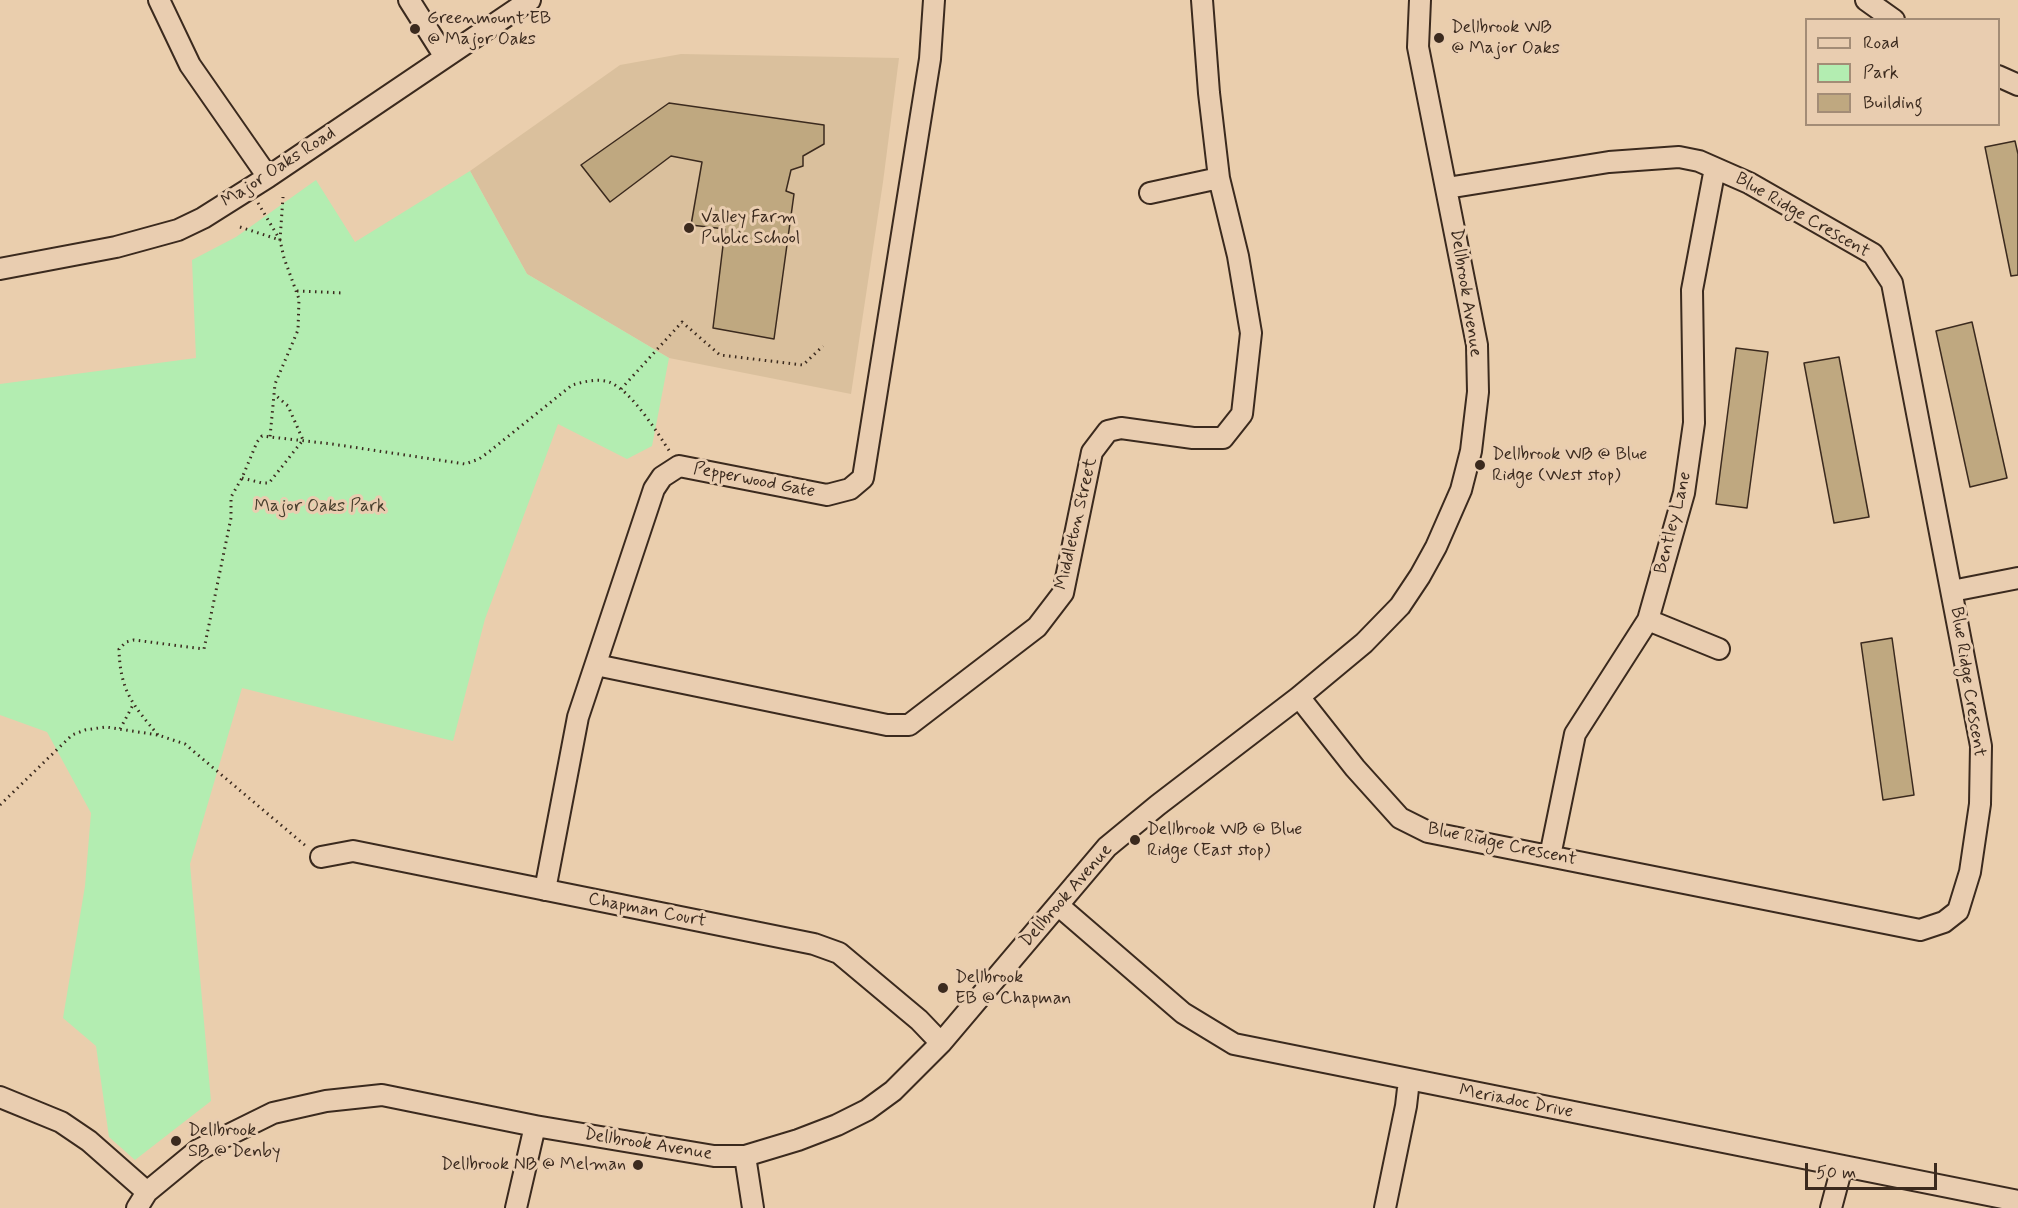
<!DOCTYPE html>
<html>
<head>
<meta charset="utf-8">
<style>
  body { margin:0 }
  #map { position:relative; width:2018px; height:1208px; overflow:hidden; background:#eacead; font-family:Mynerve,sans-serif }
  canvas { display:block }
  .legend { position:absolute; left:1805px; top:18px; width:195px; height:108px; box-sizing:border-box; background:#e9cdb0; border:2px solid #a38c76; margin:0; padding:8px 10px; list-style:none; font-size:18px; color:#3b2a1e }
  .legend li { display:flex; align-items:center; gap:12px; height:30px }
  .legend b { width:30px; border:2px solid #a38c76 }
  .scale { position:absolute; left:1805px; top:1163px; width:132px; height:27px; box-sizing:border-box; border:3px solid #3b2a1e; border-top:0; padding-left:8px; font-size:18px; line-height:21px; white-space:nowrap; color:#3b2a1e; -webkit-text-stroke:4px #e9cdb0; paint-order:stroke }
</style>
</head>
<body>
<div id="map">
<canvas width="2018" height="1208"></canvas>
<ul class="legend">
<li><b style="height:8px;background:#e9cdb0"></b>Road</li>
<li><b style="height:16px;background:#b3edb1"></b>Park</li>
<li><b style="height:16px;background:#bfa880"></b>Building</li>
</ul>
<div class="scale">50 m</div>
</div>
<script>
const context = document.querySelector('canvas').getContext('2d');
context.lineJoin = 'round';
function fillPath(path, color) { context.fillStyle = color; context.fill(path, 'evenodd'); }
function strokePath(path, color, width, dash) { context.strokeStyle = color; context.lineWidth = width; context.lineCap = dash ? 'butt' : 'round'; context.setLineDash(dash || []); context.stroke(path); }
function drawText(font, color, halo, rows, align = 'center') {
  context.font = font + ' Mynerve,sans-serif'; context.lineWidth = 6; context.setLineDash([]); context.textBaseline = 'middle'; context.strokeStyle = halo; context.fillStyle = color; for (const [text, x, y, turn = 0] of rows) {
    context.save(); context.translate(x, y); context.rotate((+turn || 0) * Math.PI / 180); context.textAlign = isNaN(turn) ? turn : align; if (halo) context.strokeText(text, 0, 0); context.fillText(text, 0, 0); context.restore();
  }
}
fillPath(new Path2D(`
  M681 54 899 58 883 182 851 394 669 358 527 274 470 171 620 65Z`), '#dac09d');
fillPath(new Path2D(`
  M470 171 527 274 669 358 652 446 627 459 558 424 485 619 453 741 242 688 190 864 211 1101 135 1160 109 1137 96 1046 63 1018 85 886 91 813 47 732 0 715V384L196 358 192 260 236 237 316 180 355 242Z`), '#b3edb1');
const building = new Path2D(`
  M669 103 824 125V144L803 156V166L791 170 786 191 794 194 774 339 713 328 725 229 691 225 702 162 671 156 610 202 581 165Z
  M2015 141 2018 154V275L2011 276 1985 147Z
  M1972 322 2007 478 1970 487 1936 331Z
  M1736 348 1768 352 1747 508 1716 504Z
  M1839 357 1869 517 1834 523 1804 363Z
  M1892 638 1914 795 1883 800 1861 643Z`);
fillPath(building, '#bfa880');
strokePath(building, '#3b2a1e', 1.5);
const street = new Path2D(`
  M159 0 190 65 268 177
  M409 0 445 57
  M1866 0 1894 20
  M1998 76 2018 85
  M1150 193 1219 178
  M0 269 116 247 178 230 203 218 268 177 530 0
  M1952 591 2018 578
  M1648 620 1719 649
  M596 665 887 725H909L1037 627 1063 593 1092 452 1108 431 1121 428 1193 438H1223L1242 414 1251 333 1238 256 1219 178 1209 93 1202 0
  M1299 697 1355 768 1400 818 1428 832 1920 930 1944 922 1958 911 1970 872 1980 804 1981 746 1892 283 1873 254 1749 183 1699 161 1679 157 1609 162 1447 188
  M1550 856 1575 734 1648 620 1684 493 1694 423 1692 290 1715 168
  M321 857 353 851 814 944 839 953 919 1020 941 1043
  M545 890 578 717 654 489 662 477 679 466 827 495 850 489 863 478 930 59 934 0
  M1059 906 1183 1013 1234 1044 2018 1201
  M0 1097 61 1122 89 1141 147 1192
  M745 1156 753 1208
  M137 1208 147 1192 198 1150 273 1113 326 1101 382 1095 535 1126 714 1156H745L798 1140 837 1125 867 1110 893 1091 941 1043 1107 847 1158 805 1299 697 1364 643 1400 606 1420 576 1436 547 1461 490 1471 451 1478 392 1477 345 1418 47 1420 0
  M516 1208 535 1126
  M1385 1208 1406 1106 1409 1080
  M1831 1208 1842 1167`);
strokePath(street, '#3b2a1e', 24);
strokePath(new Path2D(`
  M258 203 280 240 284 258 299 299 298 330 275 384 270 437
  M240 227 280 240 283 197
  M297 291 343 293
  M621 389 682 322 720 355 803 365 823 346
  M242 478 262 483H269L303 440 288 406 274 394
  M120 729 133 705
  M158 735C133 705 120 691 119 649L126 642 134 640 204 649 231 518V497L242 478 257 442 262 436 332 444 465 464 479 459 490 451 572 385C583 382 597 378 609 382 631 390 657 432 670 452
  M0 805 72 735 85 730 106 727 158 735 185 744 307 847`), '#3b2a1e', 3, [1.5, 4.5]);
strokePath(street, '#e9cdb0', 20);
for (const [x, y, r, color] of [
  [415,29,6,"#3b2a1e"],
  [1439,38,6,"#3b2a1e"],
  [689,228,6,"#3b2a1e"],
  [1480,465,6,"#3b2a1e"],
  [1135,840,6,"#3b2a1e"],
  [943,988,6,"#3b2a1e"],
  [176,1141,6,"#3b2a1e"],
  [638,1165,6,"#3b2a1e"]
]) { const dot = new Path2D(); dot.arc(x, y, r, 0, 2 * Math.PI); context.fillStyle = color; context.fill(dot); strokePath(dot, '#e9cdb0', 2); }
drawText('18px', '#3b2a1e', '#e9cdb0', [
  ["Greenmount EB",427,19],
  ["@ Major Oaks",427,40],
  ["Dellbrook WB",1451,28],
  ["@ Major Oaks",1451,49],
  ["Valley Farm",701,218],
  ["Public School",701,239],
  ["Dellbrook WB @ Blue",1492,455],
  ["Ridge (West stop)",1492,476],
  ["Dellbrook WB @ Blue",1147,830],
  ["Ridge (East stop)",1147,851],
  ["Dellbrook",955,978],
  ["EB @ Chapman",955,999],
  ["Dellbrook",188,1131],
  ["SB @ Denby",188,1152],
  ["Dellbrook NB @ Melman",626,1165,"right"]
], 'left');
drawText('18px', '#3b2a1e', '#e9cdb0', [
  ["Major Oaks Road",279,168,-33],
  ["Blue Ridge Crescent",1802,216,30],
  ["Dellbrook Avenue",1465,293,81],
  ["Pepperwood Gate",754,481,11],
  ["Bentley Lane",1674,523,-76],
  ["Middleton Street",1077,524,-77],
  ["Blue Ridge Crescent",1967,682,81],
  ["Blue Ridge Crescent",1502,845,12],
  ["Dellbrook Avenue",1067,896,-49],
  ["Chapman Court",647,911,11],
  ["Meriadoc Drive",1516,1102,11],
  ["Dellbrook Avenue",648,1145,9]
]);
drawText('18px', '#473e2d', '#e9cdb0', [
  ["Major Oaks Park",320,507]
]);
</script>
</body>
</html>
